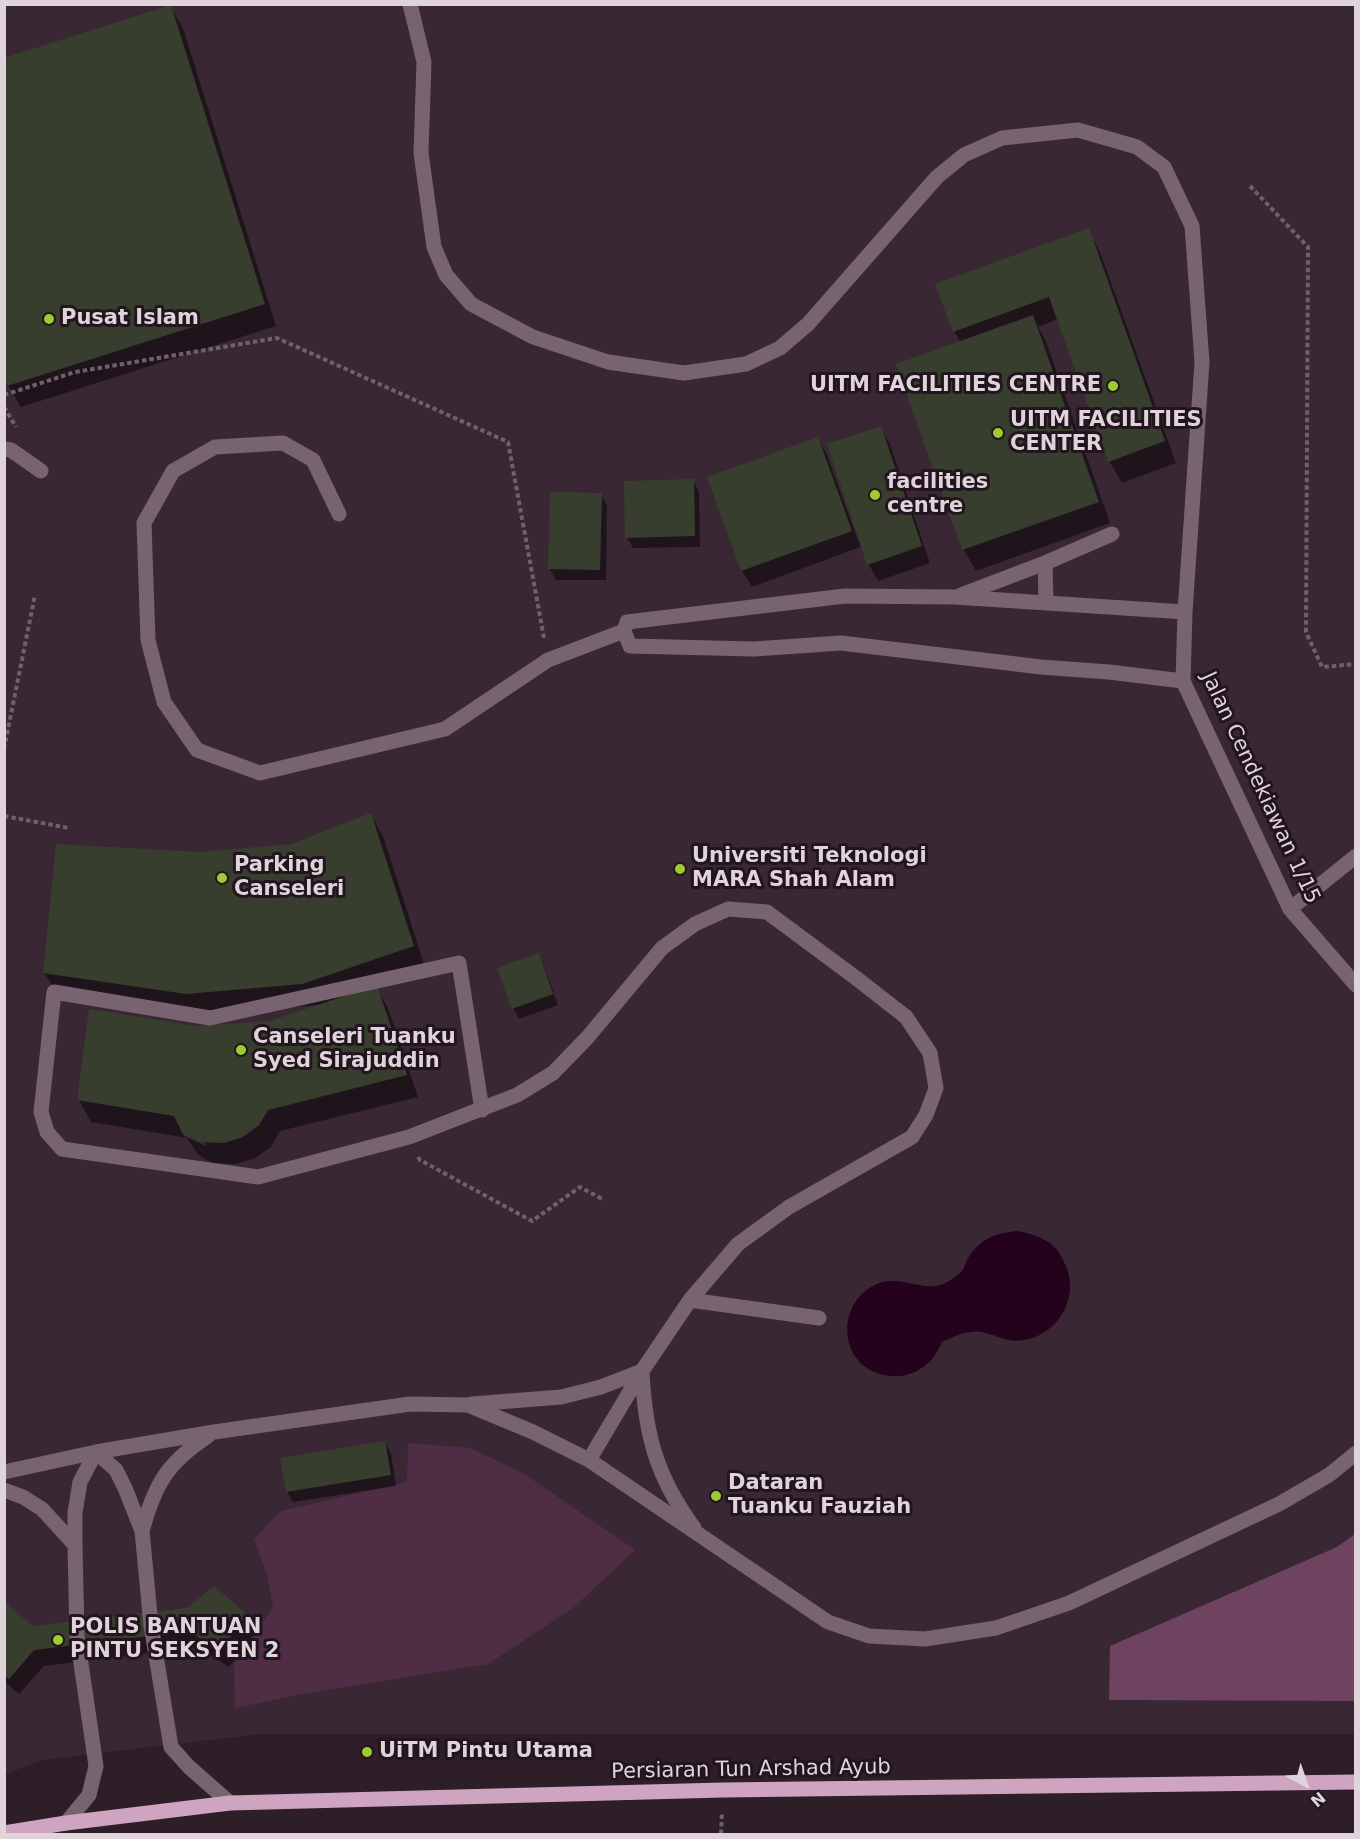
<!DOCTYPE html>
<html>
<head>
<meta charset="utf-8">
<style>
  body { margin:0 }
  #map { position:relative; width:1360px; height:1839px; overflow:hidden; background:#2d1e28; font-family:"DejaVu Sans",sans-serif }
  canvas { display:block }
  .frame { position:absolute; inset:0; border:6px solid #ded4da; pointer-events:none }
  .north { position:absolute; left:1276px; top:1755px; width:60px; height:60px; -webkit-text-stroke:4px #23151f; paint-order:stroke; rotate:140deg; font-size:16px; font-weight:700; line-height:24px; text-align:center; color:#ded4da }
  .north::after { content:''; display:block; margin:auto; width:21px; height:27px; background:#ded4da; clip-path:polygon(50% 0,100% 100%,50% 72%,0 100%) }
</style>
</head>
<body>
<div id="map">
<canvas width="1360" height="1839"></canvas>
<div class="frame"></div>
<div class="north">N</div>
</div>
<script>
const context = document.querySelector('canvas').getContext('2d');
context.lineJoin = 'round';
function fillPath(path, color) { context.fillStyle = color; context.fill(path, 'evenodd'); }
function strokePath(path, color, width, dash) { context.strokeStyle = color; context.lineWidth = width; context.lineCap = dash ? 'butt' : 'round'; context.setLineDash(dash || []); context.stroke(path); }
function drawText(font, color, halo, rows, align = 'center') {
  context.font = font + ' "DejaVu Sans",sans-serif'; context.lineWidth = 6; context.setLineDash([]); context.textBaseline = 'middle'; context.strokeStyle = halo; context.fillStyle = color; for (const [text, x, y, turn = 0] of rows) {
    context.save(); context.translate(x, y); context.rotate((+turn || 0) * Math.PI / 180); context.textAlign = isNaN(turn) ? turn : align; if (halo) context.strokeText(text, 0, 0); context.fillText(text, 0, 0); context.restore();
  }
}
fillPath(new Path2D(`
  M5 5H1355V1734H260L43 1760 5 1774Z`), '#3a2734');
fillPath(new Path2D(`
  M408 1443 470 1448 526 1475 635 1550 573 1608 488 1664 302 1694 235 1708 234 1663 273 1607 267 1574 254 1539 281 1511 407 1482Z`), '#4f2d45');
fillPath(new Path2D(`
  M1355 1534V1701L1109 1700 1110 1646 1337 1547Z`), '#6d4360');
fillPath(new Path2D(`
  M1017 1231C1034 1234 1054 1240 1062 1258 1066 1266 1070 1274 1070 1284 1071 1310 1052 1335 1025 1340 1009 1343 1000 1337 986 1333 971 1328 954 1336 942 1342 919 1400 838 1379 848 1320 851 1306 859 1294 871 1287 897 1271 921 1293 943 1284 948 1282 958 1276 962 1271 965 1267 966 1260 970 1255 982 1238 997 1233 1017 1231Z`), '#24021c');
fillPath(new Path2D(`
  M170 6 183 28 276 326 21 407 8 385Z
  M1088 230 1100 252 1176 463 1122 483 1109 461 1058 319 1038 327 1045 339 1110 523 976 571 964 550 898 365 961 343 954 331Z
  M881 428 890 444 930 563 878 581 869 565 863 546 752 587 742 571 709 478 818 439 827 455 858 540 860 539Z
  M693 481 699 491 700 547 633 548 627 538Z
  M601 494 607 505 606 580H556L550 569Z
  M371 815 383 836 425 967 375 985 388 1008 418 1097 280 1131 271 1147 255 1158 237 1164 213 1163 198 1155 187 1138 91 1122 79 1100 197 1027 270 1023 318 1005 200 1015 57 994 44 972 199 853 293 846ZM181 1131 207 1144 206 1146 184 1136Z
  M538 955 544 966 558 1005 519 1019 513 1008Z
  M384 1442 391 1453 396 1486 293 1502 287 1492Z
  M214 1588 246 1615 256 1632 229 1667 199 1647 44 1666 19 1694 4 1681 5 1603 32 1628 188 1609Z`), '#0007');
fillPath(new Path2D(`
  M171 5 265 304 7 386 4 378V58Z
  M1089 228 1165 441 1108 462 1049 297 953 332 935 284Z
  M1033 315 1099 502 962 550 896 364Z
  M881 426 922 546 867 565 827 444Z
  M818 437 852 531 741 571 707 477Z
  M694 479 695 536 625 538 624 481Z
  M550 492 602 493 600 570 548 569Z
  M371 813 414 946 302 984 186 994 43 973 56 844 199 852 292 844Z
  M539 953 553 994 512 1009 497 968Z
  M377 985 407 1075 268 1110 259 1125 243 1137 224 1143 200 1142 183 1134 174 1116 77 1100 89 1009 197 1026 270 1021Z
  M385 1441 391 1475 286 1492 280 1458Z
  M214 1586 247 1614 220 1652 189 1631 34 1650 9 1679 4 1675V1601L32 1626 187 1608Z`), '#383e2e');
strokePath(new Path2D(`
  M1250 186 1308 247 1306 632 1322 667 1356 664
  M4 395 75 372 277 338 508 442 544 638
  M4 407 16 427
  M4 749 35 595
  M4 816 69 828
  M418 1157 420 1160 532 1221 580 1187 604 1200
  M721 1834 722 1812`), '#6e6169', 4, [4.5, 3]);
strokePath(new Path2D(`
  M410 4 424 62 421 153 434 247 446 275 471 304 533 337 608 362 684 373 746 364 780 348 808 324 937 177 964 155 1002 138 1078 130 1137 147 1164 167 1192 226 1202 362 1185 612 1183 681 1290 909 1356 985
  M4 449 11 450 41 471
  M339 514 313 460 283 443 215 447 173 471 144 523 148 640 164 702 197 750 260 773 445 729 548 660 624 631
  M961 595 1045 563
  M1046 602 1045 563 1112 534
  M1183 681 1109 672 1041 667 841 643 754 649 630 646 624 631 627 622 845 596 955 597 1185 612
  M1290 909 1356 856
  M482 1110 459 963 210 1018 54 992 41 1112 47 1132 62 1149 258 1177 409 1137 517 1095 553 1073 587 1038 662 948 695 924 728 909 767 912 856 978 906 1017 930 1053 936 1088 926 1115 912 1137 789 1207 738 1244 690 1300 642 1371 589 1460
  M690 1300 819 1318
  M642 1371C645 1434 656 1476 694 1528
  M472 1404 561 1397 601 1387 642 1371
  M4 1472 96 1452 214 1432 410 1404 468 1405 533 1432 589 1460 828 1622 869 1636 925 1639 996 1628 1069 1603 1279 1504 1329 1475 1356 1453
  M4 1490 23 1497 42 1509 75 1545
  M142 1531C155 1484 167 1463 208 1436
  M66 1823 89 1795 96 1766 77 1636 75 1545V1513L80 1482 96 1452 116 1470 125 1488 142 1531 151 1625 171 1747 189 1767 230 1803`), '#786471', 15);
strokePath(new Path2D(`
  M4 1833 66 1823 230 1803 723 1790 1356 1782`), '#cea4c0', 15);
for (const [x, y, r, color] of [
  [49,319,6,"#9ccb32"],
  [1113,386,6,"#9ccb32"],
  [998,433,6,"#9ccb32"],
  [875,495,6,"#9ccb32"],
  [680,869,6,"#9ccb32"],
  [222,878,6,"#9ccb32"],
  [241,1050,6,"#9ccb32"],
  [716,1496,6,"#9ccb32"],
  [58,1640,6,"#9ccb32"],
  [367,1752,6,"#9ccb32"]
]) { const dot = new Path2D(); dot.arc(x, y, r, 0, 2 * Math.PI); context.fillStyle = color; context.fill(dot); strokePath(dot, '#23151f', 2); }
drawText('bold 21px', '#ded4da', '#23151f', [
  ["Pusat Islam",61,319],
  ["UITM FACILITIES CENTRE",1101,386,"right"],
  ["UITM FACILITIES",1010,421],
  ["CENTER",1010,445],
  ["facilities",887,483],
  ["centre",887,507],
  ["Universiti Teknologi",692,857],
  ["MARA Shah Alam",692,881],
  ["Parking",234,866],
  ["Canseleri",234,890],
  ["Canseleri Tuanku",253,1038],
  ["Syed Sirajuddin",253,1062],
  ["Dataran",728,1484],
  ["Tuanku Fauziah",728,1508],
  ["POLIS BANTUAN",70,1628],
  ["PINTU SEKSYEN 2",70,1652],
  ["UiTM Pintu Utama",379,1752]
], 'left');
drawText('21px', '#ded4da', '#23151f', [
  ["Jalan Cendekiawan 1/15",1260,788,65],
  ["Persiaran Tun Arshad Ayub",751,1770,-1]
]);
</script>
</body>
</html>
